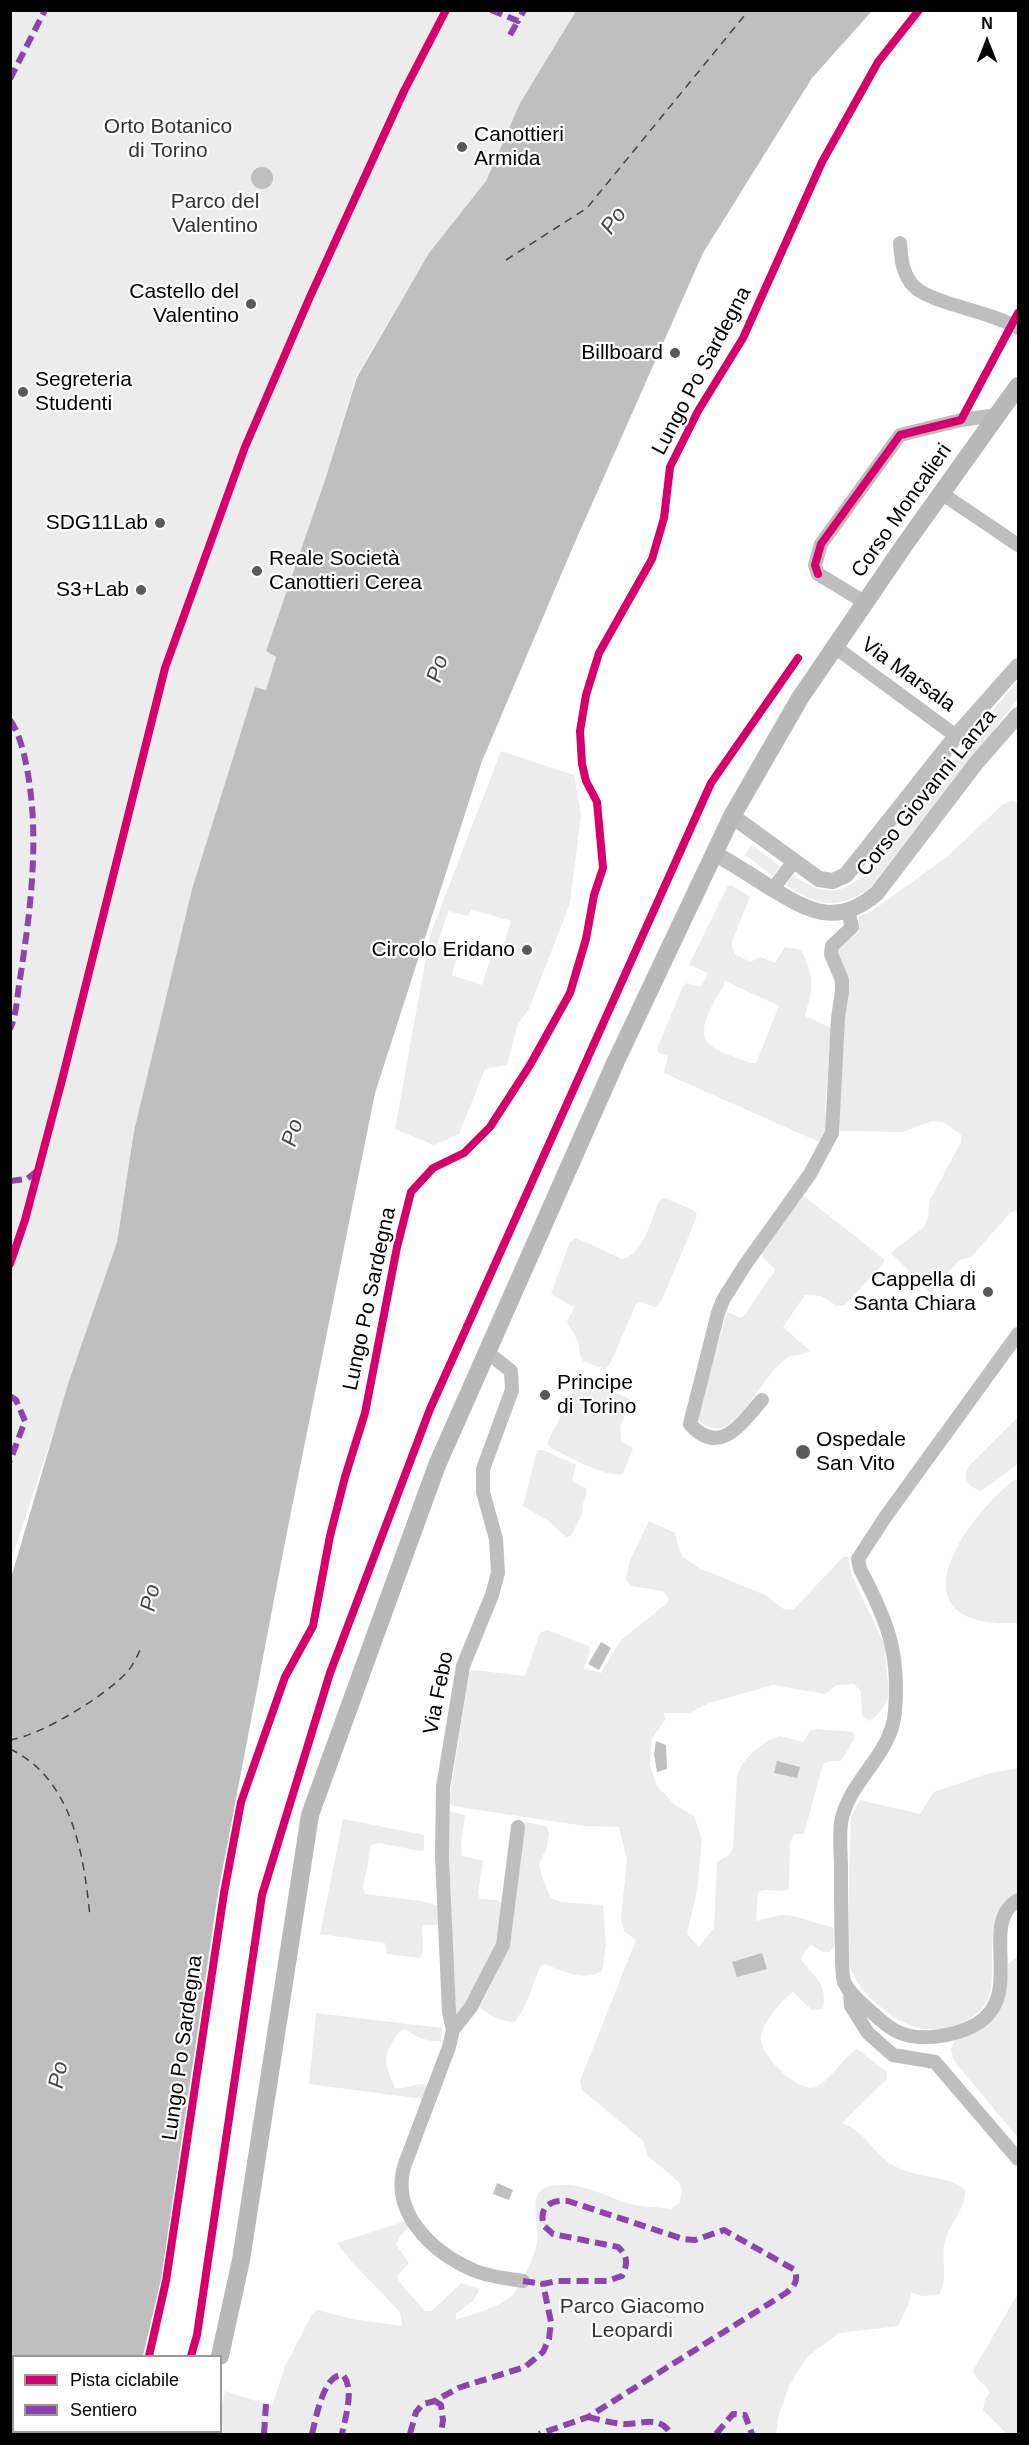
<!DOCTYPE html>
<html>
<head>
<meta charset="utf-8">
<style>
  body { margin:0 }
  #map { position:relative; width:1029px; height:2445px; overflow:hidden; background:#fff; font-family:Arial,sans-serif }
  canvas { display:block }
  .frame { position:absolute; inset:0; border:12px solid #000; pointer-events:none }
  .legend { position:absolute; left:12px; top:2355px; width:210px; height:78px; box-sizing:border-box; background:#fff; border:2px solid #999; margin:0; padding:8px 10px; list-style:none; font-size:18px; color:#000 }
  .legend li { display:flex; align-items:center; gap:12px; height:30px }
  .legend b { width:30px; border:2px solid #999 }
  .north { position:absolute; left:957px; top:12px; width:60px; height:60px; -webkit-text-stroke:4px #fff; paint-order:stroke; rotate:0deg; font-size:16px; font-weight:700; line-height:24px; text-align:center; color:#000 }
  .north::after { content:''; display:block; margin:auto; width:21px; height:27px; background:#000; clip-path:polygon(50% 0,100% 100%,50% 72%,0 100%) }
</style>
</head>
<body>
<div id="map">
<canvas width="1029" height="2445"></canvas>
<div class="frame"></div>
<ul class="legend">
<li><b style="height:8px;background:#d6006c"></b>Pista ciclabile</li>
<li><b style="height:8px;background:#8e44ad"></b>Sentiero</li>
</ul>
<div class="north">N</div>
</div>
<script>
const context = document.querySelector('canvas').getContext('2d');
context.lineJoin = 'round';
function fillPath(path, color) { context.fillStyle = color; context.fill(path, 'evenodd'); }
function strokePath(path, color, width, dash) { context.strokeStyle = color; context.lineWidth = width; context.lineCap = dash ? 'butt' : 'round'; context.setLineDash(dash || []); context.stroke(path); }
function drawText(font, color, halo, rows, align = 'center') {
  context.font = font + ' Arial,sans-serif'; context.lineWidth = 4.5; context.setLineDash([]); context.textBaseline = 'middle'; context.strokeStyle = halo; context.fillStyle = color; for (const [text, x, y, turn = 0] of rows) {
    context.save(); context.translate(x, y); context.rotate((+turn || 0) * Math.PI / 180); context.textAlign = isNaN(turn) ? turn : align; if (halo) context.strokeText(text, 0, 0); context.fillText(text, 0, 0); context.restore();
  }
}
fillPath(new Path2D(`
  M11 11H576L520 103 486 181 429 253 356 377 325 480 266 651 276 656 266 690 255 687 192 889 134 1131 117 1242 11 1560Z
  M1018 680V699L868 890C835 910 817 906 786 885L793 875C831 902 847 891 878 863L994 709Z
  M501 751 574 775 581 815 570 903 529 1009 518 1024 507 1065 485 1069 459 1134 434 1145 395 1129 430 935ZM471 909 511 921 499 959 491 957 482 985 452 975 458 953 437 946 448 911 468 916Z
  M1011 801 1018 802V1210L1011 1212 971 1257 959 1260 931 1293 892 1254 894 1250 924 1227 928 1218 929 1202 961 1142V1135L944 1122 932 1121 902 1132 840 1131 839 1110 843 1020 849 980 838 954 839 949 859 931V916L872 911 948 856 1002 805Z
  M752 845 780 866 773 876 745 855Z
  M731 885 750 897 731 944 735 954 750 962 760 957 775 963 785 947 801 950C815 978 813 987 805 1016L831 1028 825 1110 828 1125 824 1139 819 1142 664 1073 668 1056 659 1053 657 1049 683 986 687 983 701 987 708 973 689 965 727 887ZM725 981 779 1006 756 1063H750C740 1059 718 1052 710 1045 693 1030 716 1000 724 985Z
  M802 1197H805L879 1255 884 1259 883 1264 845 1305 837 1306 821 1296 805 1295 783 1327 810 1351C802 1357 791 1353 784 1360 763 1378 750 1409 728 1425 719 1432 705 1427 698 1420L697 1416 727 1312 741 1318C747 1315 765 1282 774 1273L775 1269 763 1258 761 1252Z
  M665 1198 695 1211 697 1216 661 1302 655 1307 641 1302 636 1304 610 1364 605 1369 583 1361 580 1356 578 1341 567 1322 574 1307 551 1294 570 1242 576 1238 622 1259C644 1254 651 1219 659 1201Z
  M580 1379H583L630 1399 620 1427 621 1442 633 1448 623 1474C604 1478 569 1456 551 1448L547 1443Z
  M1018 1417V1464L981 1491C968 1487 961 1478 970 1465Z
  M537 1450H543L576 1465 572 1481 586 1488C589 1496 580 1503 583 1511L571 1536 566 1537 549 1521 523 1506Z
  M1018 1477V1623C889 1629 962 1519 1018 1477Z
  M649 1521 675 1533 679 1550 683 1557 699 1568 765 1595 785 1610 794 1609 843 1557H848L851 1573 886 1648C882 1681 902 1697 870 1721L862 1716 861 1692 854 1684 837 1685 825 1694 773 1685 709 1703 689 1713H664L665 1720 652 1738 650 1765 657 1786 675 1805 694 1816 702 1839 697 1891 687 1934 699 1947 714 1928 717 1862 729 1855 733 1849 737 1775C744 1757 762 1742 780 1736L803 1742 810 1731 816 1729 852 1732 854 1734V1739L841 1761H831L823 1764 804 1834H795L790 1842 789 1889C779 1894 768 1887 758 1892L756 1921 781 1915 793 1916 834 1928V1946L830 1952H823L811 1945 805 1950 801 1959C814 1978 828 1983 823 2009L812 2010 793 1992C781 2001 763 2022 761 2037 759 2055 798 2093 815 2087 832 2080 841 2059 857 2049L887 2072V2079L842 2123C862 2129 873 2152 891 2164 914 2179 948 2174 965 2190 966 2208 951 2222 946 2238 939 2257 950 2277 939 2295L922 2296 911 2292 909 2303 898 2326 839 2333 807 2357 789 2386 778 2417 776 2434H214L215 2432H220L221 2410 225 2391 272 2406 285 2366 312 2315 317 2310 353 2319 402 2326 400 2312 351 2261 337 2243 406 2221 409 2228 400 2236 396 2245 409 2263 397 2276 400 2283 425 2311H432L461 2283 480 2289 473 2301 456 2314V2320C473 2313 502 2308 514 2293 522 2283 535 2255 537 2243 541 2220 521 2186 559 2185 585 2183 606 2197 630 2204 643 2207 658 2207 671 2209L680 2202 682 2191 679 2182 648 2156 643 2141 582 2090 580 2081 636 1940 624 1931 621 1919 627 1859 619 1827 585 1826 459 1807 451 1805 449 1801 469 1673 473 1670 525 1676 540 1633 547 1630 589 1646 590 1652 584 1668 601 1673 620 1641 667 1603 669 1599 663 1591 631 1586 626 1579 630 1560Z
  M1018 1768V1893C961 1933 1029 2005 950 2027 926 2034 905 2026 886 2011 865 1996 853 1981 847 1956L851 1816 860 1800 920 1814 934 1792 990 1773Z
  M448 1811 465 1815 461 1844 462 1856 483 1861 478 1893 480 1899 497 1900 502 1903 496 1945 461 2012 456 2013 454 2010Z
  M343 1819 424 1835V1850L420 1851 379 1843 371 1845 363 1888 365 1894 421 1901 439 1906V1923L437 1925H423L422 1928 423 1952 420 1958 387 1954 385 1943 320 1934Z
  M526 1822 546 1826 549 1833 547 1847 539 1864 543 1880 551 1898 560 1902 603 1905 606 1944 602 1971C582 1982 566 1972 545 1964L540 1967 525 2006 515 2022C503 2022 488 2016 480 2007L505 1955 524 1824Z
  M1018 1956V2138L954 2061 951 2049 954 2041C991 2024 1008 2007 1008 1964Z
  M316 2013 442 2028 441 2041C427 2042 416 2037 405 2029 399 2031 398 2033 395 2038 380 2058 387 2068 395 2088 405 2090 414 2083 425 2084L428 2088 423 2099 309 2084Z
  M1018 2293V2434H1007L983 2410 985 2399 990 2393C986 2384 976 2381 973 2371Z`), '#ececec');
fillPath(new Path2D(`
  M576 11H872L812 78 703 253 572 549 482 761 375 1093 286 1537 218 1893 161 2279 143 2356H14V2432H123L122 2434H11V1578L68 1384 117 1242 134 1131 192 889 255 687 266 690 276 657 266 651 325 480 357 377 429 253 486 181 520 103Z
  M251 178a11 11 0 1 1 22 0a11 11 0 1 1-22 0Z
  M601 1642 611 1648 599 1670 588 1664Z
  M656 1741 666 1745 667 1769 657 1772 654 1754Z
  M777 1761 800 1767 797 1778 774 1773Z
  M762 1953 767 1969 737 1977 732 1962Z
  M497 2183 513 2190 509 2200 493 2194Z`), '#bfbfbf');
strokePath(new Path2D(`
  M506 260 587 208 749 10
  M10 1740C42 1735 107 1695 128 1671 133 1665 137 1657 140 1650
  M10 1749C73 1779 84 1856 90 1917`), '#444', 1.5, [8, 6]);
strokePath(new Path2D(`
  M900 243C901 257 902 271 911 283 924 303 992 311 1018 328
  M941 493 1018 545
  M866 603 818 574 815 565 821 544 900 435 961 420 997 415
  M835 647 956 736
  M773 889 794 861
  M1018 1334 886 1516 858 1559 860 1569C887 1620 900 1652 895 1711 892 1756 848 1780 841 1823 839 1838 841 1854 841 1869 841 1897 841 1926 842 1955 842 1963 842 1974 844 1982 849 1993 859 2001 868 2009 877 2017 886 2026 896 2031 919 2043 954 2036 975 2025 1027 1996 977 1924 1018 1900
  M487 1352 511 1371 512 1390 483 1469V1492L496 1539 498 1573 492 1595 463 1666 443 1787 442 1857 449 2012 453 2030 449 2047 405 2164C389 2212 432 2252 473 2270 488 2277 507 2278 523 2281
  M762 1400C742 1422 720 1458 690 1424L718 1313 723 1300 745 1265 810 1174 832 1133 838 1018 842 991V980L831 954 832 946 852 927 848 911
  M850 1992 851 2006 868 2033 893 2055 935 2062 1018 2159
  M453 2030 471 2007 503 1945 518 1827`), '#bebebe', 14);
strokePath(new Path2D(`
  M732 816 819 879 833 881 846 875 956 736 1018 666
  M714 853C733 864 751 875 769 887 809 911 837 928 877 893L977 762 1018 715`), '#bebebe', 16);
strokePath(new Path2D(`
  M220 2356 241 2260 310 1815 437 1465 616 1061 732 816 800 698 903 547 1018 386
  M199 2434 200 2432`), '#b8b8b8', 18);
strokePath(new Path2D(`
  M491 10 518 21 524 10
  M510 35 518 21
  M10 79 45 10
  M10 720C18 731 22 746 25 759 41 831 31 907 20 979 17 995 17 1014 10 1029
  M10 1181 27 1179 37 1171
  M10 1396 16 1400 25 1421 10 1461
  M523 2281 543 2284
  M435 2401 441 2405 443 2420 441 2434
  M588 2417C601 2420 614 2424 627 2424 646 2423 660 2416 671 2434
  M264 2434 266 2404
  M312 2434C316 2419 323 2374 343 2375 355 2389 345 2418 342 2434
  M410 2434 416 2412 423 2404 435 2401 458 2388 525 2367 543 2352 549 2339 551 2322 543 2284 557 2281H607L622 2276C628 2264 628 2256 618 2247L553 2234 544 2226C538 2207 551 2199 568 2201L683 2239 695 2240 724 2230 795 2270C798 2281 795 2286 786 2293L588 2417 539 2434
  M716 2434 733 2414 745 2415 752 2434`), '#8e44ad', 6, [12, 6]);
strokePath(new Path2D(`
  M818 574 815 565 821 544 900 435 961 420 1018 313
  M10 1264 25 1220 63 1076 165 668 245 447 309 299 404 91 446 10
  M149 2356 166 2281 224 1893 241 1802 285 1677 313 1626 330 1536 345 1477 365 1413 397 1247 411 1192 433 1168 464 1153 490 1127 530 1065 570 993 586 939 594 895 603 868 597 802 586 781 582 764 580 731 586 695 599 653 652 559 664 518 670 467 698 411 743 338 822 162 878 62 919 10
  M191 2356 197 2335 262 1895 330 1673 430 1409 711 783 798 658`), '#d6006c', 8);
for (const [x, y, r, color] of [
  [462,147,6,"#595959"],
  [251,304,6,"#595959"],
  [675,353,6,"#595959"],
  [23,392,6,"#595959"],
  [160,523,6,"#595959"],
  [257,571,6,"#595959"],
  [141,590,6,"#595959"],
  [527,950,6,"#595959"],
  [988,1292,6,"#595959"],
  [545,1395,6,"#595959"],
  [803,1452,8,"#595959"]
]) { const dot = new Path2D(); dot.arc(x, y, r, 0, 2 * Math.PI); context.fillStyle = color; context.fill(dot); strokePath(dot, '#fff', 2); }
drawText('21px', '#333', '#fff', [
  ["Orto Botanico",168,127],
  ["di Torino",168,151],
  ["Parco del",215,202],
  ["Valentino",215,226],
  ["Parco Giacomo",632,2307],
  ["Leopardi",632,2331]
]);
drawText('21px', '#000', '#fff', [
  ["Canottieri",474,135,"left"],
  ["Armida",474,159,"left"],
  ["Castello del",239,292],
  ["Valentino",239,316],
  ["Billboard",663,353],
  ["Segreteria",35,380,"left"],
  ["Studenti",35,404,"left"],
  ["SDG11Lab",148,523],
  ["Reale Società",269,559,"left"],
  ["Canottieri Cerea",269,583,"left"],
  ["S3+Lab",129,590],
  ["Circolo Eridano",515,950],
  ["Cappella di",976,1280],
  ["Santa Chiara",976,1304],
  ["Principe",557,1383,"left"],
  ["di Torino",557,1407,"left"],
  ["Ospedale",816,1440,"left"],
  ["San Vito",816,1464,"left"]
], 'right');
drawText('21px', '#000', '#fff', [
  ["Lungo Po Sardegna",702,371,-62],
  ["Corso Moncalieri",902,511,-55],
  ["Via Marsala",908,675,36],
  ["Corso Giovanni Lanza",927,793,-51],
  ["Lungo Po Sardegna",370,1299,-78],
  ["Via Febo",439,1693,-79],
  ["Lungo Po Sardegna",183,2048,-82]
]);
drawText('italic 22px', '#444', '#fff', [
  ["Po",614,221,-54],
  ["Po",438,669,-73],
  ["Po",293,1133,-73],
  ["Po",151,1598,-78],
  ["Po",59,2075,-79]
]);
</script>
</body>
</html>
